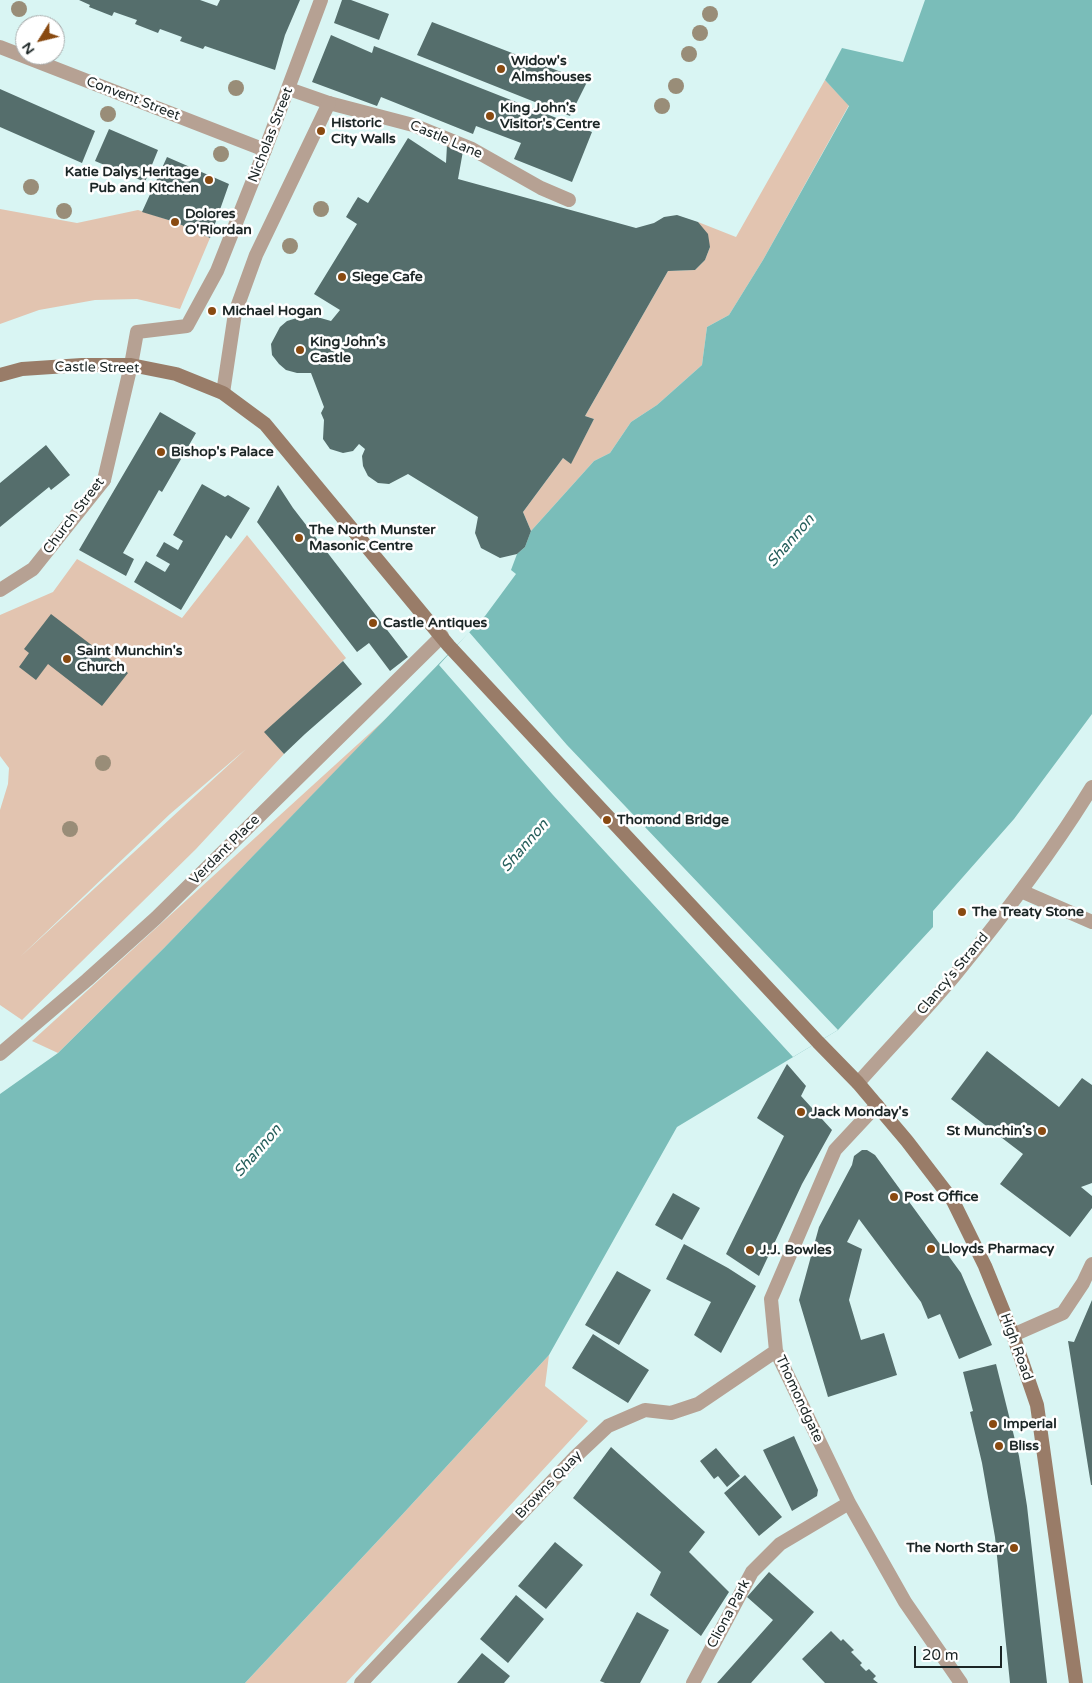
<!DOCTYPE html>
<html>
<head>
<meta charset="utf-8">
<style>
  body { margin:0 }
  #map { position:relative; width:1092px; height:1683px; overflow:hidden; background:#d9f5f3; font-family:"Varela Round",sans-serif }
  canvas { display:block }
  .north { position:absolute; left:15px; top:15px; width:50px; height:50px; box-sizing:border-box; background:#fff; border:1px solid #a4a8a8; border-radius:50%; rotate:234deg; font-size:14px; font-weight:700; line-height:20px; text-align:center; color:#1b2525 }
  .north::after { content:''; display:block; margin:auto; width:18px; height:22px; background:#894a11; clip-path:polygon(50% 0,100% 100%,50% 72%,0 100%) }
  .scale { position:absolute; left:914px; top:1646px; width:88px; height:22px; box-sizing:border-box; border:2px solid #1b2525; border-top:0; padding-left:6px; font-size:15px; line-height:18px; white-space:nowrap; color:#1b2525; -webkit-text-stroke:4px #fff; paint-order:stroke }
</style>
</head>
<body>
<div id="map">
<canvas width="1092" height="1683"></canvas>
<div class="north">N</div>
<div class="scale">20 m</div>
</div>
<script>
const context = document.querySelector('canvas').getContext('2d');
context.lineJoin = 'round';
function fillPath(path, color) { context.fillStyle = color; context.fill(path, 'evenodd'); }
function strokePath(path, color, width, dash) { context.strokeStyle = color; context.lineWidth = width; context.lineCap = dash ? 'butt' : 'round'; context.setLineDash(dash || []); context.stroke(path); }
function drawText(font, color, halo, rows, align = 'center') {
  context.font = font + ' "Varela Round",sans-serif'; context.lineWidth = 5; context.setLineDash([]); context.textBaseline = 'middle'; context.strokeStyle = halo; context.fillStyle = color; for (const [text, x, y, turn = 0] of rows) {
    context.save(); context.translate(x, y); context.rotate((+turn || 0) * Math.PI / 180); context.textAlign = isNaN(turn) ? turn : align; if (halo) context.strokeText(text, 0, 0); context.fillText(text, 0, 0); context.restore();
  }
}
fillPath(new Path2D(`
  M825 80 849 105 763 260 729 315 707 327 702 365 657 405 631 422 610 453 594 461 531 531 523 512 563 458 571 463 594 419 585 416 668 271 695 270 705 260 710 247 698 222 736 237Z
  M0 209 77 223 138 210 175 222 210 238 180 309 137 299 95 300 39 310 0 324Z
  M247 535 346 658 265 732 284 754 196 849 22 1020 0 1005V810L8 784 9 768 0 756V615L53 592 77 559 182 618ZM246 749 20 957 170 814Z
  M391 714 164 948 58 1053 32 1041Z
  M549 1355 545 1386 588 1421 346 1683H245L400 1517Z`), '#e2c4b0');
fillPath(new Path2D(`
  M925 0H1092V714L1014 819 933 911V927L838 1030 677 1127 549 1355 400 1517 245 1683H0V1094L58 1053 164 948 485 616 516 574 511 570 517 554 525 547 531 531 594 461 610 453 631 422 657 405 702 365 707 327 729 315 763 260 849 106 825 80 842 48 903 62Z`), '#7abdb9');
fillPath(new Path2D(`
  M469 632 567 745 838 1030 793 1057 553 795 439 665Z`), '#d9f5f3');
fillPath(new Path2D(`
  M79 0H200L217 6 220 0H300L285 35 275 70 205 46 203 49 180 41 182 37 160 29 158 33 135 24 137 20 114 12 112 16 89 7 90 5Z
  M342 0H351L389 14 379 40 334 23Z
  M432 22 587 82 570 116 417 55Z
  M331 35 372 53 374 46 592 132 572 182 514 159 521 143 476 126 473 134 381 97 377 106 312 82Z
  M0 89 95 131 82 163 0 127Z
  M109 129 158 150 145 182 95 161Z
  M408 138 446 163 447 145 463 151 458 179 636 228 654 223 664 217 677 215 698 222 708 234 710 247 705 260 695 270 668 271 585 416 594 419 571 464 563 458 523 512 531 531 525 547 517 554 500 558 481 548 475 533 478 517 408 474 389 484 378 483 368 476 363 466 362 456 365 449 359 444 353 451 343 453 330 449 323 439 324 420 321 413 324 407 311 373H297L286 370 279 364 272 355 271 344 280 327 287 321 297 318 309 319 310 315 331 321 340 310 314 294 357 224 346 217 353 205 358 197 368 203Z
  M167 157 229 184 210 238 175 222 142 212Z
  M160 412 196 433 162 492 159 490 123 553 134 559 126 576 79 550Z
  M46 445 70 475 51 490 49 487 0 527V483Z
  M202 484 225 497 228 495 250 508 231 539 226 535 181 610 134 582 146 561 165 572 170 564 156 556 164 542 178 550 183 541 173 535Z
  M278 485 293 508 408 657 390 671 369 643 357 652 257 522Z
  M51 614 128 673 102 706 48 664 36 680 19 667 29 653 24 649Z
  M343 661 362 684 305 734 284 754 264 732Z
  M987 1051 1059 1107 1082 1078 1092 1085V1183L1081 1187 1092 1196V1208L1070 1237 1000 1184 1023 1154 951 1099Z
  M787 1064 806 1086 801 1096 832 1130 802 1184 759 1276 726 1254 784 1136 757 1118Z
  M862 1150H867L875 1155 961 1273 992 1345 959 1359 940 1314 928 1319 921 1302 859 1219 847 1242 862 1249 849 1300 861 1340 884 1333 897 1375 828 1397 799 1300 819 1227 852 1165 854 1156Z
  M673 1193 700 1208 682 1240 655 1225Z
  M684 1244 728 1268 756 1286 721 1353 694 1335 711 1302 666 1279Z
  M617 1271 651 1290 619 1345 585 1325Z
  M1092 1300V1485H1091L1068 1341 1074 1342Z
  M593 1334 649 1370 628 1403 572 1368Z
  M996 1364 1019 1456 1027 1506 1047 1683H1010L995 1537 982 1463 970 1412 973 1411 963 1372Z
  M794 1436 818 1490 817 1496 792 1511 763 1450Z
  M611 1447 705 1532 689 1552 729 1592 701 1636 650 1595 661 1572 573 1498Z
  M716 1448 740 1476 727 1487 718 1476 714 1479 700 1461Z
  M745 1475 782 1517 759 1536 724 1493Z
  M555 1542 583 1565 546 1609 518 1586Z
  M769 1572 814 1612 751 1683H717L773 1620 747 1597Z
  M516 1595 544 1619 508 1663 480 1639Z
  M637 1612 669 1630 640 1683H605L600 1681Z
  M831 1631 841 1641 843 1639 854 1650 851 1652 862 1663 860 1665 866 1671 869 1669 876 1676 873 1679 878 1683H825L802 1659Z
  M482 1653 510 1676 504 1683H457Z`), '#556e6c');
strokePath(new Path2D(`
  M289 89 329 103 413 125 472 149 541 188 569 200`), '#b6a193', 14);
strokePath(new Path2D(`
  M223 393 235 313 256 255 329 103
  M104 480 131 365 137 332 187 326 217 271 265 150`), '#b6a193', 14);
strokePath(new Path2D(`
  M0 47 265 150 321 0
  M0 590 33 569 104 480
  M1021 891 1092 922
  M0 1054 87 980 156 918 442 636
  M858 1083C890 1047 924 1012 955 975 1004 915 1052 853 1092 787
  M877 1105 835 1150 771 1299 776 1351 849 1503 905 1602 961 1683
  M1013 1335 1063 1313 1083 1283 1092 1264
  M361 1683 575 1457 608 1426 645 1410 671 1413 698 1404 776 1351
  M693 1683 752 1572 780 1544 849 1503`), '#b6a193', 14);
strokePath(new Path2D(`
  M0 375 22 369 82 365H131L176 374 223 393 265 424 449 646 818 1042 858 1083 907 1141 953 1201 985 1266 1013 1335 1037 1405 1076 1683`), '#997c68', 14);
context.fillStyle = '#998d78';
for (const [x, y] of [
  [19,9],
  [710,14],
  [700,33],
  [689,54],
  [676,86],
  [236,88],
  [662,106],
  [108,114],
  [221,154],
  [31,187],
  [321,209],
  [64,211],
  [290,246],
  [103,763],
  [70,829]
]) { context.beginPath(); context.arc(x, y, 8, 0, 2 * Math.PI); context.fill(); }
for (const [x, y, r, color] of [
  [501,69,5,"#894a11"],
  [490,116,5,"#894a11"],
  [321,131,5,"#894a11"],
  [209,180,5,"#894a11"],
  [175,222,5,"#894a11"],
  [342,277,5,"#894a11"],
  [212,311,5,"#894a11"],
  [300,350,5,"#894a11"],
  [161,452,5,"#894a11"],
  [299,538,5,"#894a11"],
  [373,623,5,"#894a11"],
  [67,659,5,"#894a11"],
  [607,820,5,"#894a11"],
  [962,912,5,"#894a11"],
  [801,1112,5,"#894a11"],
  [1042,1131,5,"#894a11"],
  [894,1197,5,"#894a11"],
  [931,1249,5,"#894a11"],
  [750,1250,5,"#894a11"],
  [993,1424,5,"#894a11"],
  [999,1446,5,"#894a11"],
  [1014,1548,5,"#894a11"]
]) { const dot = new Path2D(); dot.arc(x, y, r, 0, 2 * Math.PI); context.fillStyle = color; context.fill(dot); strokePath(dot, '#fff', 2); }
drawText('bold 14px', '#1b2525', '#fff', [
  ["Widow's",511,61],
  ["Almshouses",511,77],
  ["King John's",500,108],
  ["Visitor's Centre",500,124],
  ["Historic",331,123],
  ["City Walls",331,139],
  ["Katie Dalys Heritage",199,172,"right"],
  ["Pub and Kitchen",199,188,"right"],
  ["Dolores",185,214],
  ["O'Riordan",185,230],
  ["Siege Cafe",352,277],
  ["Michael Hogan",222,311],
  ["King John's",310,342],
  ["Castle",310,358],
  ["Bishop's Palace",171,452],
  ["The North Munster",309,530],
  ["Masonic Centre",309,546],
  ["Castle Antiques",383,623],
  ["Saint Munchin's",77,651],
  ["Church",77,667],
  ["Thomond Bridge",617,820],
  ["The Treaty Stone",972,912],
  ["Jack Monday's",811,1112],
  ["St Munchin's",1032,1131,"right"],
  ["Post Office",904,1197],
  ["Lloyds Pharmacy",941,1249],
  ["J.J. Bowles",760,1250],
  ["Imperial",1003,1424],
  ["Bliss",1009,1446],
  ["The North Star",1004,1548,"right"]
], 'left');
drawText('14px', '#1b2525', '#fff', [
  ["Convent Street",133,99,21],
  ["Nicholas Street",271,135,-69],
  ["Castle Lane",446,140,23],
  ["Castle Street",97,368,1],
  ["Church Street",74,516,-53],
  ["Verdant Place",225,850,-45],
  ["Clancy's Strand",953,974,-50],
  ["High Road",1016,1347,70],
  ["Thomondgate",799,1399,65],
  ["Browns Quay",549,1485,-46],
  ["Cliona Park",729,1614,-62]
]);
drawText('italic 15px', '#255e5b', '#fff', [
  ["Shannon",791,541,-49],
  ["Shannon",525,846,-49],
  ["Shannon",258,1151,-49]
]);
</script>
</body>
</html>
